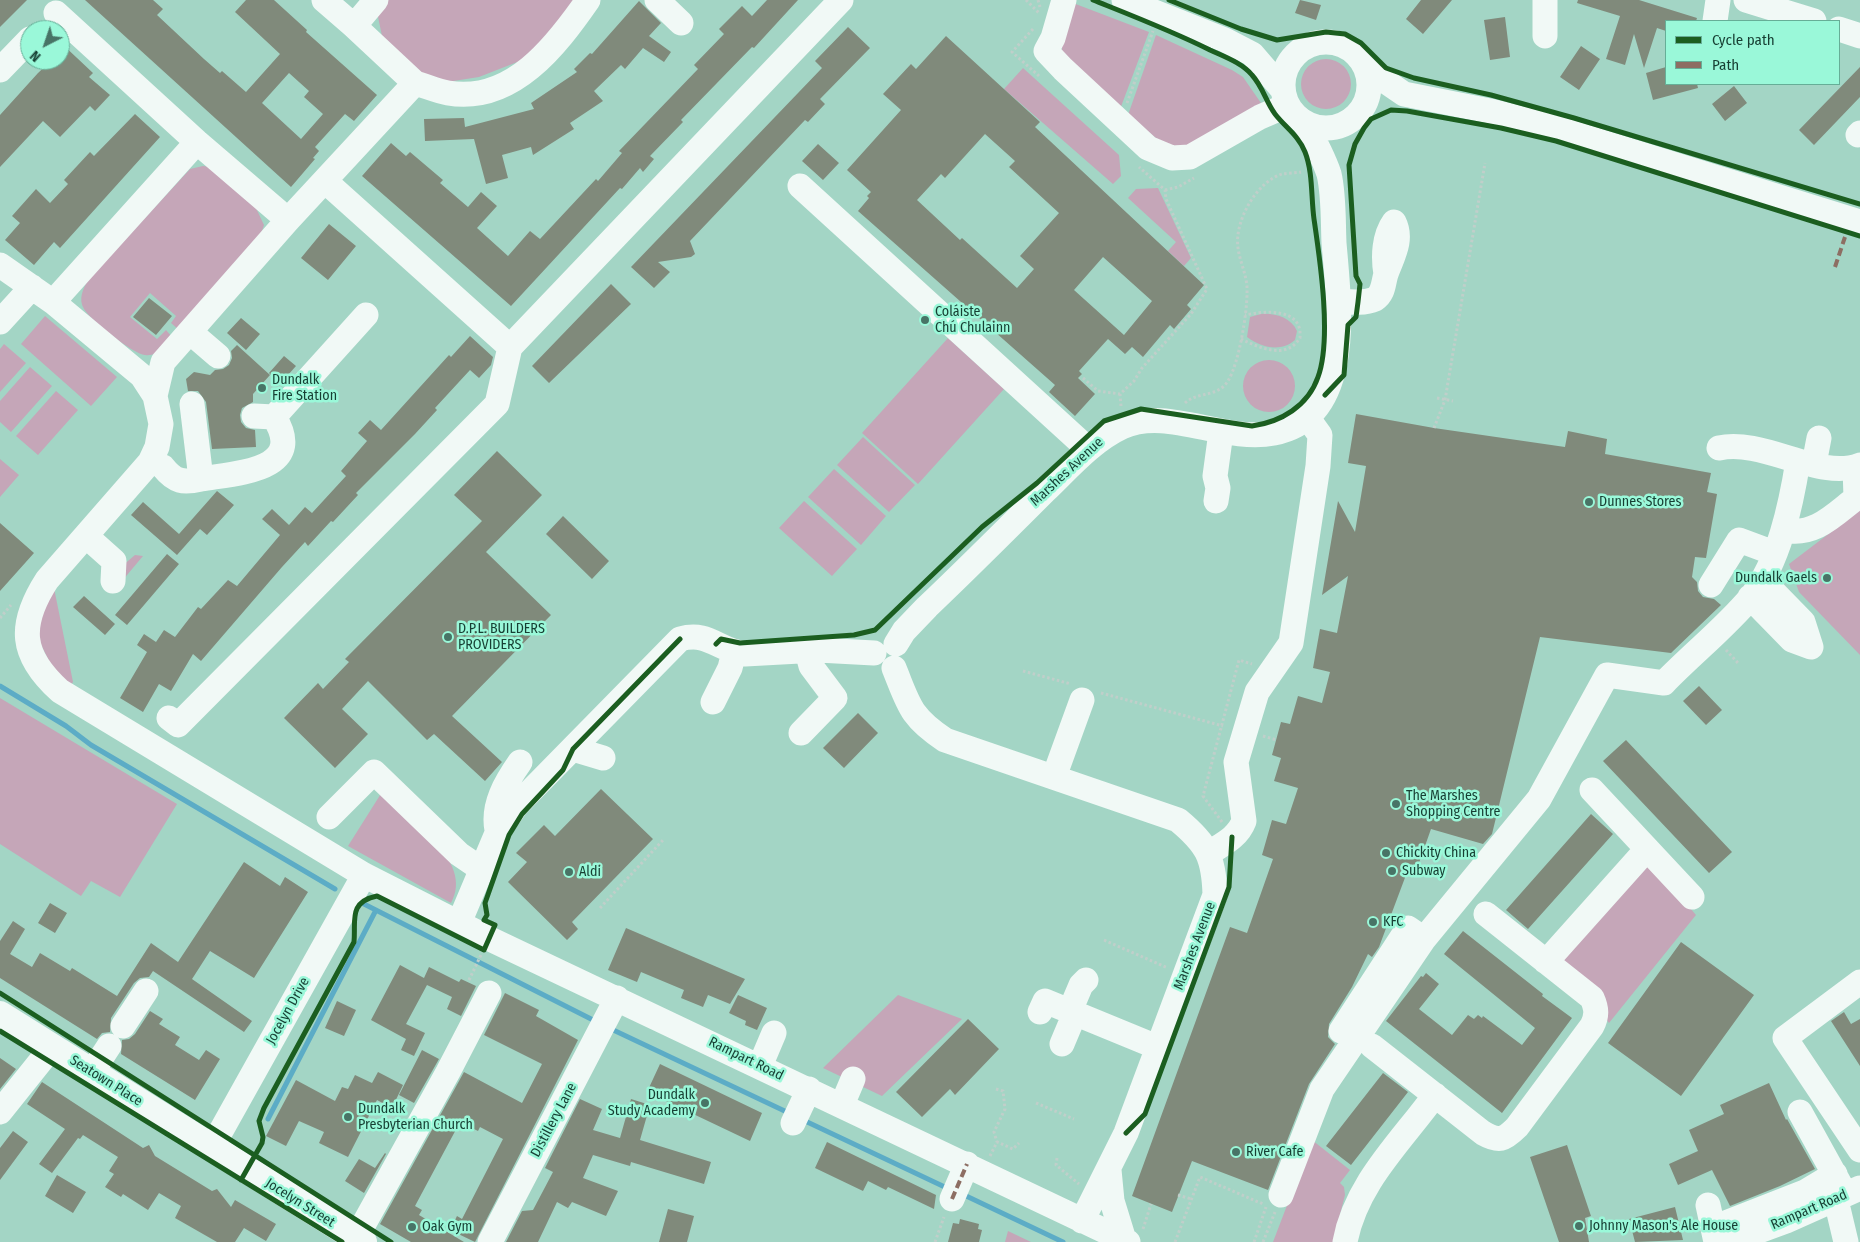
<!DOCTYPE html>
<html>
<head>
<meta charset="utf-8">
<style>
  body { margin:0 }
  #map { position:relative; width:1860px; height:1242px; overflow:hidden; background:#a3d5c5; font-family:"Fira Sans Condensed",sans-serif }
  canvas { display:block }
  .legend { position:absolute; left:1665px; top:20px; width:175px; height:65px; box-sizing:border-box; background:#9af8d9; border:1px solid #66ae97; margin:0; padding:6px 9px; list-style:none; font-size:15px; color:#173f33 }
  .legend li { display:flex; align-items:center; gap:10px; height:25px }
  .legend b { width:25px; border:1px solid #66ae97 }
  .north { position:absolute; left:20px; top:20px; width:50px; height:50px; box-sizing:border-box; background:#9af8d9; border:1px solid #66ae97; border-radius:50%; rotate:221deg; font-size:14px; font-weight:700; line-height:20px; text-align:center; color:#173f33 }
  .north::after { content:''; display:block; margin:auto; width:18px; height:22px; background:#487466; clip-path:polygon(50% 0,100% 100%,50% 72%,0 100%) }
</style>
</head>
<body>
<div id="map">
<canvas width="1860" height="1242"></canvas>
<ul class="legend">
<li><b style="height:6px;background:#1b5e20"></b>Cycle path</li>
<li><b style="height:6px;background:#8d6e63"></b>Path</li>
</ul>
<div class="north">N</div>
</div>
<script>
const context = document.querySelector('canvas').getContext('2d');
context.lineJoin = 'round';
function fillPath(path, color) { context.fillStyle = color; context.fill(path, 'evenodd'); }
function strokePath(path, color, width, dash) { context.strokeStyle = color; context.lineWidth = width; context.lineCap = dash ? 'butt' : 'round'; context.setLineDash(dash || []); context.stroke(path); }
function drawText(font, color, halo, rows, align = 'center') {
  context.font = font + ' "Fira Sans Condensed",sans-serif'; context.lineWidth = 5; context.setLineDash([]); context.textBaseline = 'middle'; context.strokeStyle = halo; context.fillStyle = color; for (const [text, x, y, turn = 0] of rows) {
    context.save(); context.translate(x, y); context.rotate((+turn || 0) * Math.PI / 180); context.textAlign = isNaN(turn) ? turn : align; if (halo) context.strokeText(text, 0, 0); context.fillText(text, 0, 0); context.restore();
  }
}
fillPath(new Path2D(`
  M388 0H578L525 59 479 77 447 82 427 78 382 36 377 12Z
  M1073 3 1149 32 1119 112 1062 51V37Z
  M1156 35 1232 70 1243 77 1261 103 1191 149H1169L1128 115Z
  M1301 84a25 25 0 1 1 50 0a25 25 0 1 1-50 0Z
  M1023 68 1119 155 1121 176 1113 184 1004 89Z
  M203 166 210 167 256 208 264 225 260 237 179 330 171 323 176 316 150 293 130 317 157 339 166 330 173 338C166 345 157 357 145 355 133 354 90 320 84 309 78 299 83 289 88 280L190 169Z
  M1158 188 1191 258 1184 266 1168 251 1176 242 1128 198 1136 189Z
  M1261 314C1274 313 1291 317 1297 331L1295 340C1280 353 1261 347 1247 337L1250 317Z
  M45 316 117 377 91 406 21 344Z
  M948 338 1004 389 918 484 862 433Z
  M4 344 26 363 0 392V349Z
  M1243 386a26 26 0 1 1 52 0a26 26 0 1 1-52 0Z
  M30 367 52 386 11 432 0 422V401Z
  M56 391 78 410 38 455 16 436Z
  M863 437 915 485 889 512 837 465Z
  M0 459 19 475 0 497Z
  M834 469 886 516 861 545 808 497Z
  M804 501 857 549 832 576 779 528Z
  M1860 510V655L1799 592 1789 564Z
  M135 555 143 556 122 581V566Z
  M54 588 73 682 71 685 54 671 39 641V618Z
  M0 698 177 804 120 897 91 881 81 896 0 844Z
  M382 792C408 817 475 861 451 903L348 846Z
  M1645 865 1655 867 1696 915 1609 1023 1562 960Z
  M898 995 962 1019 882 1096 823 1068Z
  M1312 1140 1350 1170 1340 1183 1344 1187 1345 1195 1333 1242H1273Z
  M1008 1231 1031 1242H1005Z`), '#c5a6b8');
strokePath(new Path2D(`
  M0 686 66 726 91 745 335 889
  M362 903 597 1022
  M609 1028 791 1114
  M268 1119 376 910
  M803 1120 949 1189
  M962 1194 1063 1242`), '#5cacc6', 5);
fillPath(new Path2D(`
  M0 0H27L0 27Z
  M85 0H153L163 9 157 15 204 59 220 73 222 71 246 92 280 54 235 12 246 0H274L307 30 306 32 377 95 354 121 345 114 315 147 319 151 313 158 315 159 291 187ZM289 73 309 91 304 97 323 114 301 139 262 103Z
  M767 0H798L754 48 752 47 681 120 683 122 650 156 654 159 643 172 640 168 622 189 620 188 511 306 362 176 391 143 406 156 410 152 443 180 440 183 468 207 481 192 497 206 477 228 508 256 530 231 540 239 596 179 598 181 622 153 619 151 698 69 694 65 724 34 719 29 742 6 752 16Z
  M1300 0 1321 5 1316 20 1295 13Z
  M1421 0H1452L1423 34 1406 19Z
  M1578 0H1639L1697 18 1696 21H1666V31L1657 28 1644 68 1634 34 1625 65 1606 59 1620 16 1577 3Z
  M639 1 661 23 649 36 671 52 664 62 643 48 625 69 621 65 594 91 603 101 570 123 574 129 533 155 531 147 502 155 508 178 486 184 474 139 425 141 424 119 464 118 465 127 534 109 531 103 577 72 574 69 590 53 592 54Z
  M1505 17 1510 57 1490 60 1484 20Z
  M848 27 870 48 820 99 825 104 808 122 805 120 690 241 695 254 691 257 658 262 670 272 654 288 631 267 822 68 815 61Z
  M946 36 1040 122 1035 127 1204 285 1187 305 1191 309 1174 329 1170 325 1143 357 1132 347 1125 354 1108 339 1079 371 1082 374 1078 378 1095 394 1075 416 1049 392 1055 385 858 211 869 198 867 196 871 192 847 170 901 110 883 94 911 64 916 69ZM985 134 1015 161 1009 167 1059 213 1020 256 1034 269 1017 288 962 238 960 240 917 200 941 174 945 178ZM1103 257 1152 301 1124 335 1074 290Z
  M60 42 93 73 89 77 110 95 95 111 90 106 60 137 43 121 0 167V115L38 73 52 60H60Z
  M1581 46 1600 59 1579 90 1560 77Z
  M1666 67V84H1697L1698 88 1653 100 1646 73Z
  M1860 67V97L1814 145 1799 130Z
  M1734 86 1747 103 1725 121 1712 104Z
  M135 114 160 137 60 248 54 242 34 265 5 240 20 223 12 216 36 189 50 203 68 184 64 180 90 152 94 156Z
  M818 144 839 163 823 180 802 161Z
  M329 224 356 246 328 280 301 258Z
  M611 284 631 304 549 383 532 366Z
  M149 298 172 316 156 335 133 317Z
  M241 318 260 334 246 350 227 333Z
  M470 336 493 357 491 365 479 378 470 370 435 408 437 410 415 434 356 493 358 495 333 522 331 521 308 546 305 542 282 567 201 661 193 654 171 691 159 684 143 712 120 698 147 652 137 645 144 634 156 642 164 630 175 637 198 607 201 609 228 580 237 586 280 535 262 519 272 509 289 525 305 507 312 513 346 476 341 471 367 441 358 433 370 420 381 430 449 355 451 357Z
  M237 345 270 375 253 394V402L242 408 240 415 241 422 246 428 255 430 256 447 212 449 206 402 198 391H188L186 379 194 372 210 375 215 370 223 369 229 365 232 358 231 351Z
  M284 356 296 366 280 384 269 373Z
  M1356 414 1434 428 1565 447 1568 431 1607 439 1605 454 1711 473 1707 492 1717 494 1706 558 1695 557 1692 577 1697 582 1698 591 1703 597 1714 599 1721 605 1671 653 1540 637 1492 834 1483 844 1431 829 1414 877 1406 875 1379 947 1372 957 1368 954 1352 987 1329 1024 1328 1037 1335 1044 1309 1084 1268 1190 1192 1161 1172 1212 1132 1196 1230 927 1247 933 1273 859 1262 855 1272 820 1286 824 1298 788 1274 781 1281 758 1272 755 1281 722 1290 724 1298 696 1322 703 1330 672 1313 668 1320 629 1337 633 1348 576 1322 595 1338 501 1355 532 1366 466 1348 463Z
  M497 451 542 495 486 552 551 615 452 716 502 762 485 781 434 734 427 740 368 681 342 709 368 734 335 768 284 718 318 683 323 689 349 662 345 659 482 521 454 495Z
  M217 491 234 505 207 535 200 529 177 555 131 515 143 502 179 534Z
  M563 516 609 561 592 579 546 534Z
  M0 523 34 553 0 591Z
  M167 554 179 564 127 625 115 615Z
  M84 596 115 624 105 635 73 607Z
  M1699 686 1722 710 1706 725 1683 701Z
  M858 713 878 733 844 768 823 748Z
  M1626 740 1732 852 1709 873 1603 761Z
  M601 789 653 839 572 922 578 929 567 940 508 882 527 862 516 853 544 825 555 836Z
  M1591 814 1613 834 1528 929 1506 910Z
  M244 862 280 886 285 877 308 892 254 978 210 951 194 976 192 979 252 1021 244 1032 153 971 149 977 140 978 134 983 111 1018 110 1032 102 1033 97 1039 0 978V941L13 921 25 929 10 954 32 967 40 953 70 971 72 968 117 996 151 943 178 962Z
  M50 903 67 913 55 933 38 923Z
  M626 928 745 979 730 1004 708 995 703 1007 681 998 684 990 641 972 637 982 608 970Z
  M1463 931 1543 994 1542 996 1572 1018 1502 1113 1386 1021 1421 976 1423 977 1426 973 1439 984 1419 1009 1452 1035 1468 1015 1474 1019 1478 1015 1482 1018 1483 1016 1522 1045 1535 1028 1444 954Z
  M1681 942 1754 995 1681 1096 1608 1043Z
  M400 965 424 978 429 967 459 982 461 979 476 986 461 1016 447 1009 452 997 427 985 406 1024 425 1033 414 1056 401 1050 406 1039 371 1020Z
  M505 993 539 1010 536 1016 578 1040 475 1242 450 1230 457 1216 462 1219 503 1139 480 1127 478 1131 460 1122 415 1206 422 1210 419 1215 464 1242H411L380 1224 464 1072 522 1103 542 1064 484 1035Z
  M738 995 767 1008 757 1030 745 1025 746 1021 729 1013Z
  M337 1001 356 1010 344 1036 325 1028Z
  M150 1011 163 1019 159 1024 180 1037 175 1045 199 1060 206 1050 220 1059 195 1100 121 1054 122 1040 129 1039 135 1034Z
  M1844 1012 1851 1024 1860 1019V1066L1831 1021Z
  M968 1019 999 1049 955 1095 950 1089 922 1117 896 1092Z
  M422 1050 439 1059 414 1103 399 1095Z
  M0 1058 16 1069 0 1089Z
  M660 1064 762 1113 750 1141 647 1092Z
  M378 1072 403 1085 392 1108 377 1100 348 1157 319 1143 324 1132 299 1121 286 1146 266 1136 296 1080 335 1101 342 1087 348 1089 355 1075 372 1083Z
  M1383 1073 1408 1092 1351 1165 1326 1146Z
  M42 1082 143 1148 149 1145 155 1156 212 1191 217 1189 231 1207 235 1200 276 1224 266 1241 244 1228 235 1242H217L175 1218 181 1206 159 1193 148 1210 123 1194 121 1197 105 1187 114 1174 109 1171 118 1157 83 1135 80 1139 78 1138 52 1173 39 1164 65 1129 27 1104Z
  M1769 1083 1786 1120 1787 1119 1815 1169 1780 1186 1730 1206 1712 1170 1678 1185 1669 1164 1698 1151 1689 1130 1724 1114 1720 1105Z
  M580 1099 602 1109 593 1130 620 1138 631 1099 650 1105 640 1140 711 1162 704 1184 631 1162 630 1166 593 1155 583 1178 618 1191 606 1216 572 1202 568 1208 557 1202 538 1242H506L522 1211 533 1210 553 1172 545 1168Z
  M13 1131 28 1142 0 1180V1148Z
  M827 1142 936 1195 934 1209 888 1187 886 1190 868 1181 863 1191 815 1168Z
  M1567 1145 1591 1216 1585 1218 1589 1242H1559L1530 1157Z
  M385 1153 386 1154 364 1193 345 1181 359 1159 375 1168Z
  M57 1175 86 1192 73 1213 45 1196Z
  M1675 1207 1683 1240 1635 1242 1629 1219Z
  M668 1209 694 1216 687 1242H659Z
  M960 1219 979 1224 978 1229 982 1230 979 1242H948L953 1223 959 1224Z`), '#808a7b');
strokePath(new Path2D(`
  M1026 0 1039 13
  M1038 0 1040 7
  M1033 29 1012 52 1039 76
  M1127 103 1153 31
  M1165 190 1178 187 1194 178
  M1241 339C1260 348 1286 360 1300 338 1303 307 1264 311 1245 315
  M1083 378 1098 391 1120 394
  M1437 398 1453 401
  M1185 403C1198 391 1217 398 1228 381 1239 363 1247 314 1247 293 1248 277 1240 263 1238 248 1234 222 1256 182 1282 174 1288 173 1295 173 1301 172
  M1121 406 1120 394 1134 381 1142 368 1191 314 1207 289 1166 199 1165 190 1139 167
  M1434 428 1445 400 1485 163
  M0 618 11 605
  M1726 650 1738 663
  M1023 671 1071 684
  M1101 693 1223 726
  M1263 736 1277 740
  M1222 822 1203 796 1239 660 1252 664
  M600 908 663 840
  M1104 940 1168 968
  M469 980 481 955
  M996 1089 1003 1091 1005 1109 994 1132 997 1142
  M1036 1103 1074 1119
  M990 1156 997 1142 1013 1149 1019 1143
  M1057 1158 1056 1165 1079 1184
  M1178 1195 1191 1199
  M1143 1229 1151 1204
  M935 1242 944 1217
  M1175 1242 1200 1177 1263 1204
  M1254 1242 1266 1207
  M1263 1242 1275 1212`), '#c0cfca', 3, [2.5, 2.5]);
strokePath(new Path2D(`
  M324 0 354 26 376 0
  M657 0 681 23
  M1064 0 1053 38 1046 51 1063 69 1148 148 1172 158 1190 157 1260 117 1288 105
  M1124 0 1225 40 1252 54 1283 90
  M1545 0V36
  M1746 0 1814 21
  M56 13 197 142 288 220
  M1715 21 1718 0
  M1839 29 1860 36
  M1283 85a43 43 0 1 1 86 0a43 43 0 1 1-86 0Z
  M1366 68 1404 94 1490 111 1550 126 1860 222
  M0 70 30 39
  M415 83C426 86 437 91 448 93 512 104 556 46 588 0
  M1858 135 1860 133
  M325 181 510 347
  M800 186 1088 449
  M0 265 53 302 142 376 155 396 161 424 157 447 150 462 47 580C18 625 20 655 60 691L364 875 490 939 1128 1242
  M1339 301C1350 302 1364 304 1375 299 1384 293 1383 283 1386 274 1392 257 1403 240 1394 222 1384 236 1383 257 1386 274
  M53 302 197 142
  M0 322 32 287
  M190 332 218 356
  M155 396 163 362 288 220 415 83 354 26
  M274 417 366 315
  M1719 448C1763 438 1820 481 1860 465
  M1814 464 1819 438
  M163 467C175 482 183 483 201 479L192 404
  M201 479C236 473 308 471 274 417L254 416
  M1216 501 1218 488 1215 476 1221 432
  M1784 530C1814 537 1834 515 1856 498L1855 467
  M86 536 114 561 113 581
  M1762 580 1803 622 1811 647
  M1711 585 1739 540 1774 553
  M1750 597 1792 640 1811 647
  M896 644 904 631 927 607C967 569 1006 530 1045 491 1069 468 1092 441 1122 427 1167 406 1224 443 1274 433 1355 417 1339 304 1334 243 1333 221 1334 195 1329 174 1323 156 1313 138 1304 122
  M894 668C909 705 910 717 945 740L1178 820C1207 844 1214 857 1215 895L1126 1133 1082 1221
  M713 702 730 668 734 652
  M169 718 178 725 497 404 510 347 841 0
  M801 733 835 698 811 666 807 651
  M573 749 603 758
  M1054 777 1082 700
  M1592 790 1692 897
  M329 817 374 772 459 854 481 869
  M497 830C492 805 506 782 520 762
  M1209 853C1223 844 1238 837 1244 821L1236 762 1257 692 1291 643 1318 466 1320 435 1307 417
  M459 923 497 833 516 806 680 639C709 631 717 650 745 654L818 650 874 653
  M1424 939 1539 799 1607 675 1664 683C1692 654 1725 628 1751 597 1779 562 1791 505 1798 461
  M1546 962 1647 849
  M1860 982 1785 1038 1860 1150
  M1070 1011 1081 985 1086 980
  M1040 1012 1045 1001 1157 1047
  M123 1026 146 991
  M1062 1044 1075 1013
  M1372 1046 1483 1133C1499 1142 1504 1140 1517 1127L1592 1026C1597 1016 1597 1009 1592 998L1486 914
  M760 1066 774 1033
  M92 1072 109 1046
  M842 1105 853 1079
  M0 1112 52 1047
  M1800 1112 1842 1188
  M793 1123 809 1089
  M212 1147 364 875
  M1109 1170 1112 1201 1124 1240
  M1281 1195 1322 1089 1424 939 1408 928 1341 1031
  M952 1199 967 1164
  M1836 1200 1846 1242
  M1708 1205 1716 1242
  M1713 1228 1805 1192 1835 1174
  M356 1238 448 1072 489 993
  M490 1242 617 998
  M1345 1242C1356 1183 1401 1142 1435 1095
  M1729 1242 1786 1221 1860 1188`), '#f1f9f6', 25);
strokePath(new Path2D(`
  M0 1015 363 1242`), '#f1f9f6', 28);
strokePath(new Path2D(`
  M1835 267 1845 237
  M952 1199 967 1164`), '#8d6e63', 4, [8, 4]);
strokePath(new Path2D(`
  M1169 0 1241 29 1277 40 1326 32 1345 34 1361 43 1386 68 1414 78 1491 95 1574 118 1860 204
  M1325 395 1344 375 1348 325 1356 317 1358 302 1360 284 1356 276 1349 165 1355 144 1364 128 1371 119 1391 110 1407 111 1501 128 1556 141 1860 236
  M716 644 721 639 740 643 854 635 875 630 982 527 1037 483 1104 421 1141 409 1252 426C1281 422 1308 406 1318 377 1332 339 1320 260 1314 219 1311 198 1313 172 1305 152 1299 136 1285 127 1275 114 1266 102 1263 87 1252 75 1242 63 1225 57 1210 50 1172 31 1133 16 1093 0
  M0 993 391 1242
  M0 1031 342 1242
  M1126 1133 1145 1114 1229 887 1232 837
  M241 1180 262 1143 263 1137 259 1121 264 1108 354 942C356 921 348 902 377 896L484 950 495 925 484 920 487 915 485 903 509 835 522 814 563 770 573 749 680 639`), '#1b5e20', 5);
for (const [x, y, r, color] of [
  [925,320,5,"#487466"],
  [262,388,5,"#487466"],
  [1589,502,5,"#487466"],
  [1827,578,5,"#487466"],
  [448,637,5,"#487466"],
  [1396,804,5,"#487466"],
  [1386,853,5,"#487466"],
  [1392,871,5,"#487466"],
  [569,872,5,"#487466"],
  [1373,922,5,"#487466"],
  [705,1103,5,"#487466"],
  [348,1117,5,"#487466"],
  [1236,1152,5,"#487466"],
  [1579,1226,5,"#487466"],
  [412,1227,5,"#487466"]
]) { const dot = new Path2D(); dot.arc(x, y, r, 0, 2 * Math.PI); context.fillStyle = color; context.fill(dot); strokePath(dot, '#9af8d9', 2); }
drawText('14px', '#173f33', '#9af8d9', [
  ["Coláiste",935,312],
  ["Chú Chulainn",935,328],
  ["Dundalk",272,380],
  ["Fire Station",272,396],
  ["Dunnes Stores",1599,502],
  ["Dundalk Gaels",1817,578,"right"],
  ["D.P.L. BUILDERS",458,629],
  ["PROVIDERS",458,645],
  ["The Marshes",1406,796],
  ["Shopping Centre",1406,812],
  ["Chickity China",1396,853],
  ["Subway",1402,871],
  ["Aldi",579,872],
  ["KFC",1383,922],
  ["Dundalk",695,1095,"right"],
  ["Study Academy",695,1111,"right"],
  ["Dundalk",358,1109],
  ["Presbyterian Church",358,1125],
  ["River Cafe",1246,1152],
  ["Johnny Mason's Ale House",1589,1226],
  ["Oak Gym",422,1227]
], 'left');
drawText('14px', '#173f33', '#9af8d9', [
  ["Marshes Avenue",1067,472,-43],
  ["Marshes Avenue",1195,946,-69],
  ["Jocelyn Drive",288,1011,-61],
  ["Rampart Road",746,1059,26],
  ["Seatown Place",106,1081,32],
  ["Distillery Lane",554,1120,-62],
  ["Jocelyn Street",300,1203,32],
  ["Rampart Road",1809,1210,-23]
]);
</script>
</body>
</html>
